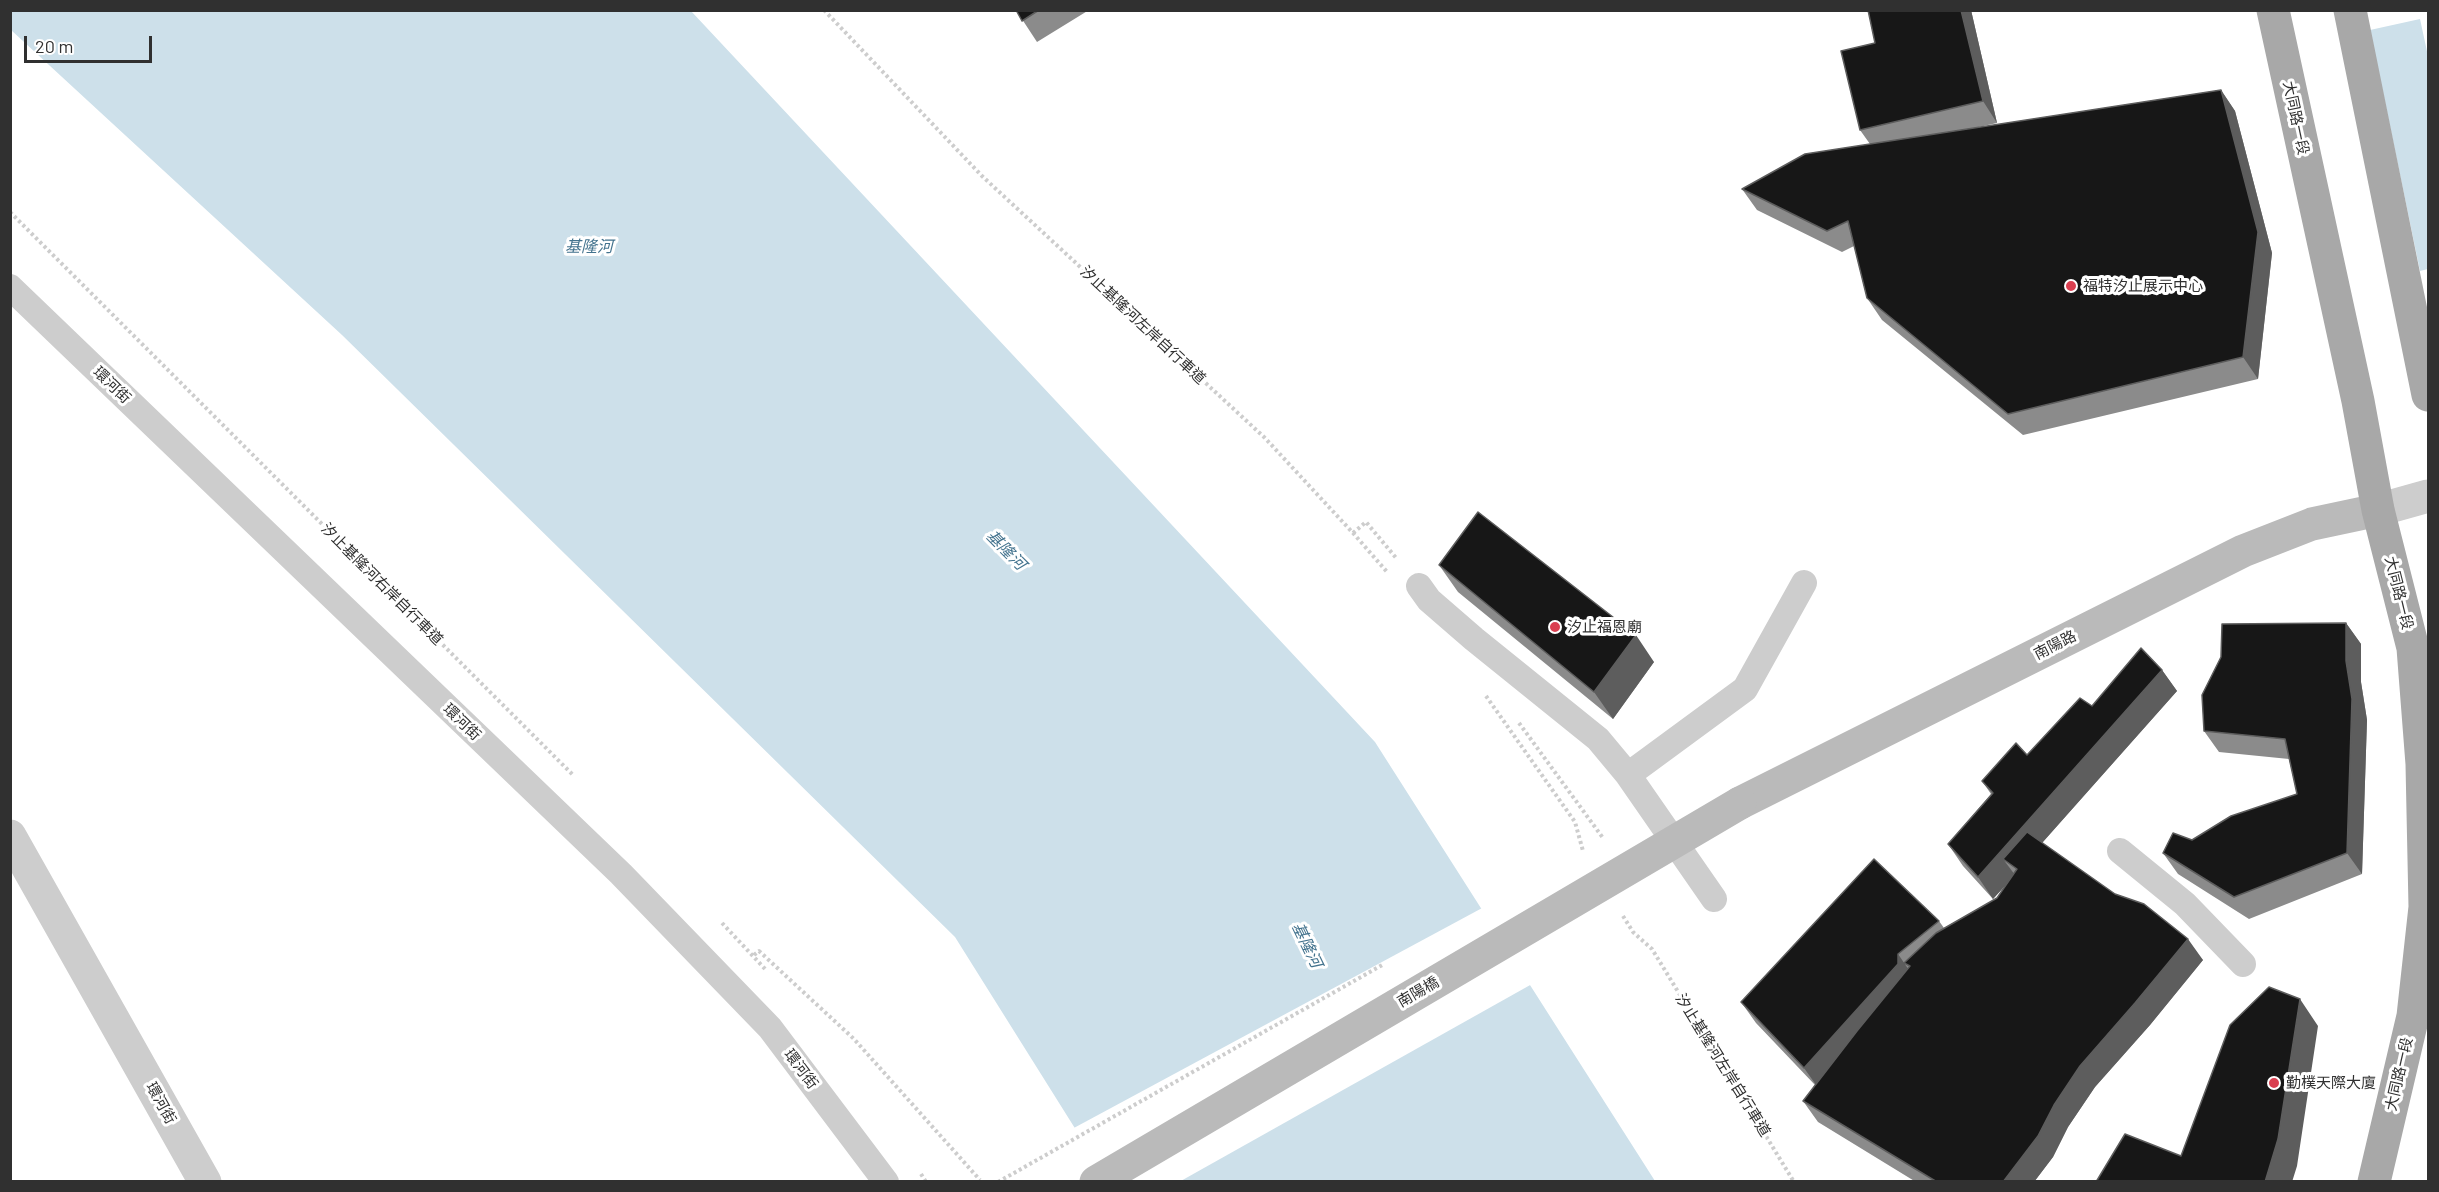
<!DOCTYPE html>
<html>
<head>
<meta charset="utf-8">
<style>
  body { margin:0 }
  #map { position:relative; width:2439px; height:1192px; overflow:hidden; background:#fff; font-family:Barlow,sans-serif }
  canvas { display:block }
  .frame { position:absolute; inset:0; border:12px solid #303030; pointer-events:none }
  .scale { position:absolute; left:24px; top:36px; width:128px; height:27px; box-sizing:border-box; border:3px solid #303030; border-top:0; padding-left:8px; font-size:18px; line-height:21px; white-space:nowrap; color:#303030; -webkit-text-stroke:4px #fff; paint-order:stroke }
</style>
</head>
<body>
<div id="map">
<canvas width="2439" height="1192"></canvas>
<div class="frame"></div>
<div class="scale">20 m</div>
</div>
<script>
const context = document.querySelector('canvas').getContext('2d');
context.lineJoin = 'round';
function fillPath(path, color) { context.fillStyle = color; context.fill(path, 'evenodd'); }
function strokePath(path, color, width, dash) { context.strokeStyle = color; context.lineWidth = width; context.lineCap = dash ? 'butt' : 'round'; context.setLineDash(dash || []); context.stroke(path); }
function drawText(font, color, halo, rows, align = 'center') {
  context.font = font + ' Barlow,"Noto Sans TC",sans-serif'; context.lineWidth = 6; context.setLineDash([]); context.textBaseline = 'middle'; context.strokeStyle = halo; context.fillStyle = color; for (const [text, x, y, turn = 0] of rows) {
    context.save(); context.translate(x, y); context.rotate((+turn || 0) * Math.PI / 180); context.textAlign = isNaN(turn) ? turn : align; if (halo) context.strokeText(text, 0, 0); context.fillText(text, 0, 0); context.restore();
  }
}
fillPath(new Path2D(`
  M10 11H691L1375 742 1655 1181H1108L955 937 342 335 11 30Z
  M2420 19 2428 56V269L2420 271 2370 30Z`), '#cde0ea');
fillPath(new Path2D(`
  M1484 907 1532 984 1179 1182H1104L1072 1129Z`), '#fff');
strokePath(new Path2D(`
  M824 10 982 176 1265 438 1353 533 1388 573
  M10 212 574 776
  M1353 533 1366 522 1397 559
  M1486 696 1575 822 1583 851
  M1519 723 1603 838
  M1623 916 1633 932 1652 949 1794 1182
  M722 923 766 970
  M754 955 759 951 854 1039 980 1180
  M921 1174 926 1182`), '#cdcdcd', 4, [3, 3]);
strokePath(new Path2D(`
  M10 287 621 874 770 1028 886 1182
  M1419 586 1429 600 1474 639 1598 739 1628 775 1714 899
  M1628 775 1745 689 1804 583
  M2120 851 2185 904 2243 964`), '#cdcdcd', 26);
strokePath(new Path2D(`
  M2378 510 2428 496
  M10 836 205 1182`), '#cdcdcd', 33);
strokePath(new Path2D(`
  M1740 803 2243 551 2312 524 2378 510`), '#bababa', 33);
strokePath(new Path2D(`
  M2273 10 2358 401 2378 510 2413 648 2422 764 2425 907 2413 1016 2374 1182
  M2350 10 2428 395`), '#a8a8a8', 33);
strokePath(new Path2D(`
  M998 1182 1384 964`), '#cdcdcd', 4, [3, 3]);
strokePath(new Path2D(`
  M1096 1182 1740 803`), '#bababa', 33);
fillPath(new Path2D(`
  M1016 10H1089L1037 42Z
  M1868 10H1971L1997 123 1974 128 2221 90 2235 111 2272 253 2258 379 2023 435 1882 320 1867 298 1854 246 1842 252 1757 210 1742 189 1870 144 1860 130 1875 43Z
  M1439 565 1654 662 1613 719 1458 592Z
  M2346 623 2361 644V682L2367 720 2362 874 2249 919 2178 874 2163 853 2297 794 2289 759 2219 752 2204 731Z
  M2162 670 2177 691 2042 843 2203 960 2150 1025 2095 1087 2068 1127 2053 1157 2034 1182H1916L1818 1122 1803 1101 1815 1085 1756 1023 1741 1002 1939 921 1944 928 1997 898 2008 882 1993 899 1963 866 1948 844 1991 794 1982 781 2027 755 2092 706Z`), '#8b8b8b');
fillPath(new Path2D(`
  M1961 10H1971L1997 123 1983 101Z
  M2221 90 2235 111 2272 253 2258 379 2243 357Z
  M2346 623 2361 644V682L2367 720 2362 874 2347 853Z
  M1636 635 1654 662 1613 719 1594 692Z
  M2162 670 2177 691 2018 870 2003 859 2015 875 1993 899 1978 877Z
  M2188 939 2203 960 2150 1025 2095 1087 2068 1127 2053 1157 2034 1182H2003L2080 1066Z
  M1898 954 1913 976 1819 1089 1804 1068Z
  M2300 999 2318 1026 2297 1166 2292 1182H2265Z`), '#5d5d5d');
const building = new Path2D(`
  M1016 10H1039L1022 21Z
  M1868 10H1961L1983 101 1860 130 1841 51 1875 43Z
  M2221 90 2258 232 2243 357 2008 414 1867 298 1848 221 1827 231 1742 189 1805 154Z
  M1478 512 1636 635 1594 692 1439 565Z
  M2346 623V661L2352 699 2347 853 2234 897 2163 853 2173 833 2192 840 2231 816 2297 794 2285 739 2204 731 2202 695 2221 657 2222 624Z
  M2141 648 2162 670 1978 877 1948 844 1993 793 1982 781 2016 743 2027 755 2080 698 2092 706Z
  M2027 832 2115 894 2144 904 2188 939 2135 1003 2080 1066 2054 1105 2038 1136 2003 1182H1937L1803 1101 1857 1031 1910 966 1904 963 1936 933 1997 898 2017 869 2003 859Z
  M1874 859 1939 921 1898 954V964L1804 1068 1741 1002Z
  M2269 987 2300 999 2278 1139 2265 1182H2096L2125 1134 2181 1156 2230 1025Z`);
fillPath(building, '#171717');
strokePath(building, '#5d5d5d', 1.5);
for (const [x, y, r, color] of [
  [2071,286,6,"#da3f50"],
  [1555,627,6,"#da3f50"],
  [2274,1083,6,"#da3f50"]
]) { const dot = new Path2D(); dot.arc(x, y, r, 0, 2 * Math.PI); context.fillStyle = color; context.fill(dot); strokePath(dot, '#fff', 2); }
drawText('15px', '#303030', '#fff', [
  ["大同路一段",2296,118,78],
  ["汐止基隆河左岸自行車道",1143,325,43],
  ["環河街",112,385,44],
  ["汐止基隆河右岸自行車道",382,584,45],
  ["大同路一段",2399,593,76],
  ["南陽路",2055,645,-27],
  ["環河街",462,722,44],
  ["南陽橋",1418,992,-30],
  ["汐止基隆河左岸自行車道",1723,1065,58],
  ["環河街",801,1069,53],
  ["大同路一段",2399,1074,-77],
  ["環河街",161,1103,61]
]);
drawText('15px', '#303030', '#fff', [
  ["福特汐止展示中心",2083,286],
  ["汐止福恩廟",1567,627],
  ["勤樸天際大廈",2286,1083]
], 'left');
drawText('italic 16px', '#43738e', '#fff', [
  ["基隆河",589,247],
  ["基隆河",1006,550,45],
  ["基隆河",1307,945,64]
]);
</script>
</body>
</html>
